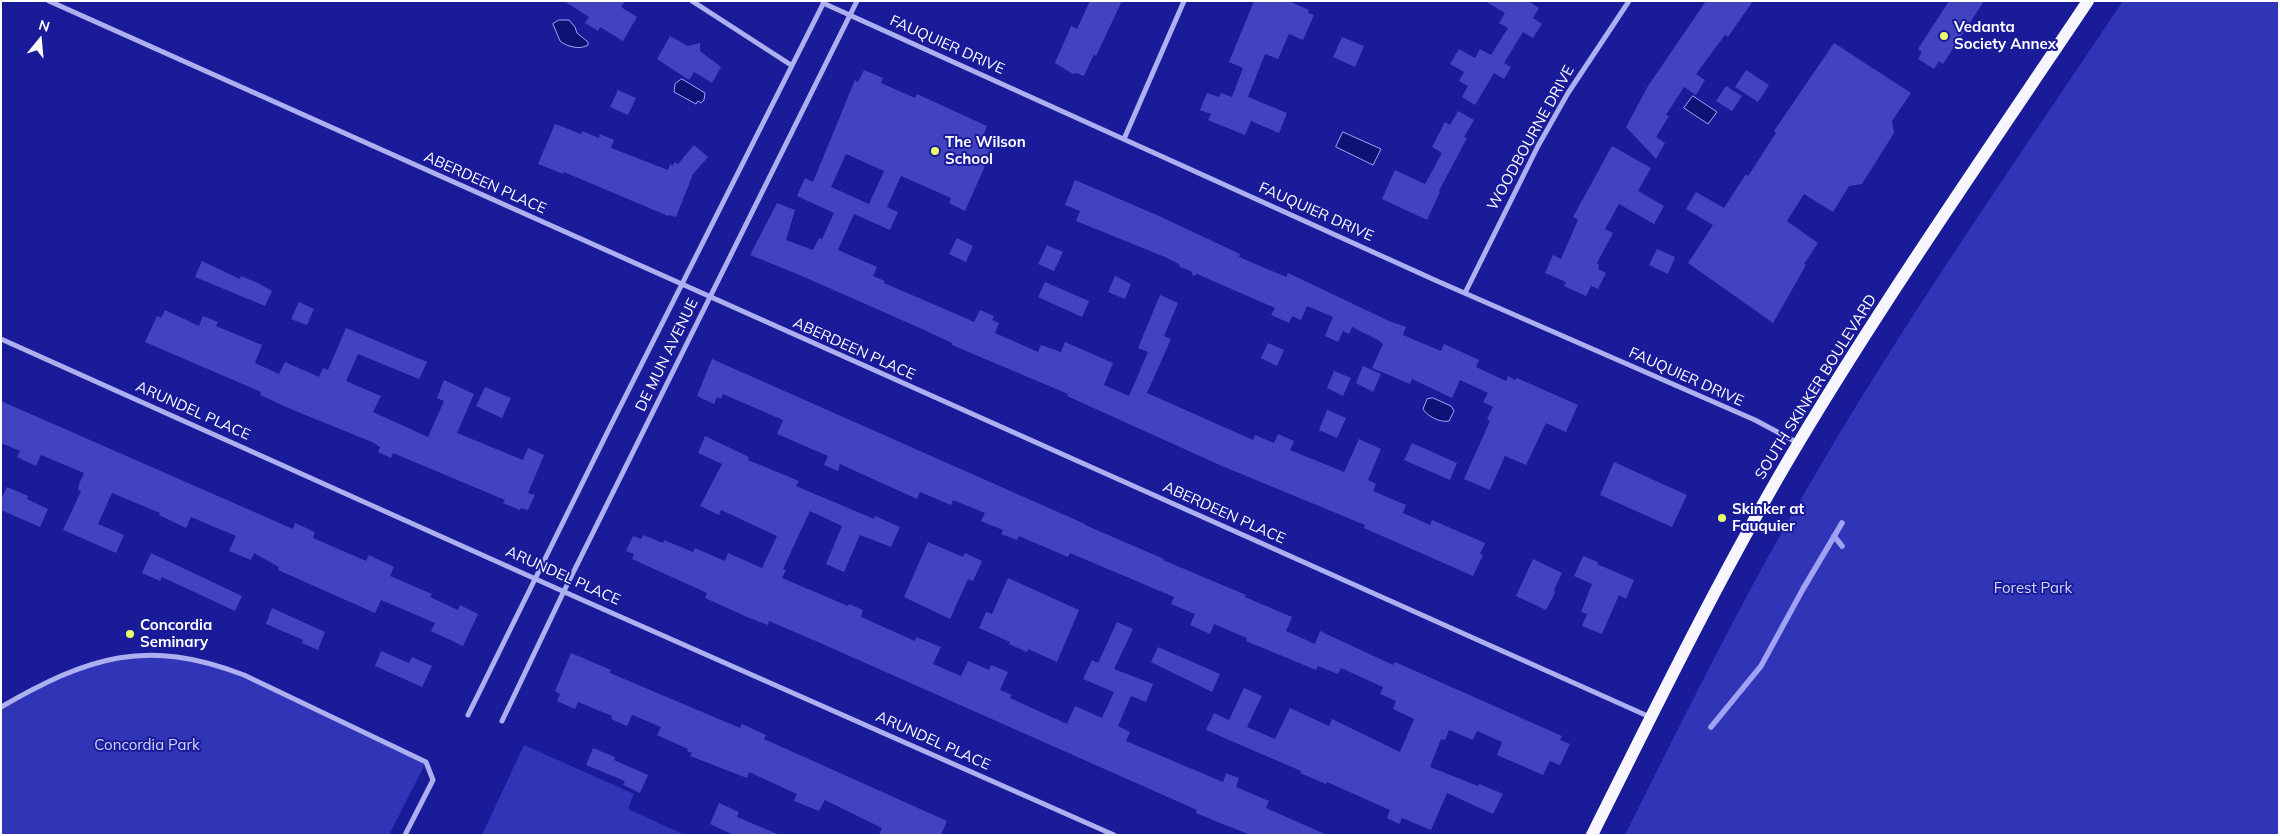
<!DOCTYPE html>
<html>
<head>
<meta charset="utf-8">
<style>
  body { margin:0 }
  #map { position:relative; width:2280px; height:836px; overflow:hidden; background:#191b98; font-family:Mulish,sans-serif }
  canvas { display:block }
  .frame { position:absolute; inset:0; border:2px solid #fff; pointer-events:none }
  .north { position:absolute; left:15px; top:15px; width:50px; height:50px; -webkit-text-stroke:4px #191b98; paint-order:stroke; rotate:17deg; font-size:14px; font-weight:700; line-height:20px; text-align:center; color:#fff }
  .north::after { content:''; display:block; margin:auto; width:18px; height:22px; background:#fff; clip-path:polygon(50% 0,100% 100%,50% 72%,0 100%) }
</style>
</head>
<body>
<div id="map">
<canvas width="2280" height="836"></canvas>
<div class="frame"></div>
<div class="north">N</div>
</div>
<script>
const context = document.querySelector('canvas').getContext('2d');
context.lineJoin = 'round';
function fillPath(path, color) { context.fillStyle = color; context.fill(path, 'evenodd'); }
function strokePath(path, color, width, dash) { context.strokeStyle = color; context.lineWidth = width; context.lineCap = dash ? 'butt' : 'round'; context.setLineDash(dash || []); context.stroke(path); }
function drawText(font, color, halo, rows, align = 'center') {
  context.font = font + ' Mulish,sans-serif'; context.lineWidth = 4; context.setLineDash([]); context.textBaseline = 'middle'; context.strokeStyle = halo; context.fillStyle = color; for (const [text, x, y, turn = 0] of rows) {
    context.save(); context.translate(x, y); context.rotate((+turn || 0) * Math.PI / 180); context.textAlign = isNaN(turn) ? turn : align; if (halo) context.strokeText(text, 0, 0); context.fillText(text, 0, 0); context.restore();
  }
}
fillPath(new Path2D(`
  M2123 1H2279V835H1625C1687 711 1748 587 1819 468 1913 308 2020 155 2123 1Z
  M156 654 219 666 426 762 389 835H1V707L31 689 112 658Z
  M524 745 634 794 628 809 685 835H482Z`), '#3034b7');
const water = new Path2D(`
  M559 20H569L575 27 577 33 588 42V45C581 50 567 47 560 41L553 24Z
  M682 79 705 93 704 100 701 103 698 101 696 104 674 92 675 84Z
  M1693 96 1717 112 1708 124 1684 108Z
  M1343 132 1381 149 1373 165 1336 147Z
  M1433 398 1451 406 1454 411 1449 421C1440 423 1427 416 1423 409L1427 399Z`);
fillPath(water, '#101175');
strokePath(water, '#a0a3f3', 1);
strokePath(new Path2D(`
  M1834 536 1842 546
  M1711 727 1761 666 1803 589 1842 523`), '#a0a3f3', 5.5);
fillPath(new Path2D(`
  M564 1H625L621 7 637 17 623 41 600 27 598 31 585 23 589 17Z
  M1090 1H1122L1096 56 1094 54 1084 76 1076 73 1073 74 1055 63 1071 26 1077 29Z
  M1254 1H1289L1309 10 1308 13 1314 15 1303 40 1289 34 1278 59 1265 54 1248 97 1287 113 1279 133 1251 121 1245 135 1208 120 1211 114 1200 110 1207 93 1219 97 1221 93 1232 97 1243 68 1229 62Z
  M1485 1H1528L1539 8 1533 18 1542 24 1533 38 1523 32 1504 63 1511 67 1504 79 1494 73 1475 105 1462 97 1468 86 1459 81 1464 72 1450 64 1459 49 1475 58 1480 49 1491 55 1508 28 1499 23 1505 13Z
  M1706 1H1753L1728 37 1725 35 1696 74 1705 80 1696 95 1684 87 1666 115 1669 116 1656 137 1665 143 1656 159 1626 127 1648 86Z
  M1949 1H1984L1943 64 1939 61 1934 69 1918 59 1922 52 1918 49Z
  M670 36 688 46 700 43V51L721 67 712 83 694 72 689 80 657 59Z
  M1342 37 1364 46 1355 67 1333 57Z
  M1834 43 1911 93 1892 121 1894 133 1862 184 1849 186 1833 212 1804 194 1787 221 1818 243 1804 264 1806 265 1773 323 1688 263 1713 225 1686 209 1696 192 1724 208 1746 174 1748 176 1776 133 1774 131Z
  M864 70 883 78 881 83 915 98 917 94 987 126 982 138 991 142 988 149 992 150 965 211 949 203 951 198 901 176 887 207 898 212 890 230 854 214 838 250 877 267 873 276 885 281 884 283 963 317 974 322 980 310 994 316 992 320 999 323 995 333 1038 352 1041 345 1061 352 1065 342 1113 363 1104 385 1129 396 1148 352 1138 348 1160 295 1178 303 1164 336 1171 339 1147 393 1253 440 1255 435 1274 443 1278 434 1294 441 1290 450 1344 472 1359 439 1381 449 1368 480 1376 484 1373 491 1406 505 1403 513 1430 525 1432 520 1485 543 1480 554 1483 555 1473 576 1364 528 1365 525 1222 466 1067 396 1068 394 952 345V343L922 329 802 276 750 255 777 203 795 210 786 240 813 250 819 238 822 239 834 213 797 196 805 178 813 182 855 80 858 82ZM846 154 884 171 869 204 831 187Z
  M1746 70 1769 85 1758 102 1735 87Z
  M1726 86 1742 96 1732 111 1716 101Z
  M618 90 636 98 628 115 610 107Z
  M1458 111 1474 120 1464 137 1467 138 1439 191 1440 192 1427 220 1382 199 1395 170 1425 184 1442 153 1432 147 1445 122 1450 125Z
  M555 124 581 134 582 131 599 138 600 134 614 140 611 148 668 170 670 164 673 166 674 162 678 164 694 145 708 157 693 174 676 217 669 215 668 216 564 172 563 174 538 164Z
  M1612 146 1651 168 1638 191 1664 206 1654 224 1619 204 1605 229 1613 233 1597 263 1599 265 1598 269 1606 273 1598 289 1591 286 1586 296 1564 286 1566 282 1545 273 1553 255 1561 259 1578 220 1573 217Z
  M1075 180 1159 216 1240 254 1239 257 1286 277 1288 273 1389 321 1406 327 1403 335 1441 351 1444 344 1479 360 1476 367 1506 381 1508 376 1515 380 1517 378 1578 405 1566 432 1546 423 1526 465 1505 456 1490 490 1464 479 1490 421 1487 419 1493 407 1483 402 1488 393 1460 380 1452 398 1412 379 1410 384 1372 368 1383 344 1380 342V341L1352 327 1349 334 1343 331 1338 342 1325 336 1333 317 1307 306 1301 320 1292 316 1289 323 1271 315 1275 308 1197 274 1193 276 1191 271 1180 267 1179 264 1165 257 1076 221 1080 211 1065 205Z
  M957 238 973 246 966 262 949 254Z
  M1047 245 1063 252 1054 271 1038 264Z
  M1657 249 1675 257 1668 274 1649 265Z
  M202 261 240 279 241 276 258 283 272 291 265 306 195 277Z
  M1115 276 1131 284 1125 299 1108 292Z
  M1045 282 1089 301 1082 317 1038 297Z
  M299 302 314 309 307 325 291 319Z
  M165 310 199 326 203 316 218 322 216 326 262 345 255 363 279 374 285 362 319 377 323 368 328 370 346 328 427 362 419 379 358 354 346 381 381 396 373 412 428 437 444 401 437 398 444 380 474 394 457 433 523 460 528 448 544 455 528 493 535 495 528 510 521 508 520 510 503 503 505 500 393 453 391 458 378 452 380 447 372 442 293 410 260 395 261 392 145 342 157 316 161 318Z
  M1268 343 1284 350 1277 366 1261 358Z
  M712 359 1085 524V525L1164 559 1163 560 1246 595 1245 597 1292 617 1286 631 1315 644 1320 631 1393 665 1395 662 1562 736 1560 740 1570 744 1560 765 1550 761 1543 775 1497 755 1502 742 1477 731 1473 740 1449 730 1445 740 1441 739 1430 767 1478 786 1479 784 1503 794 1493 814 1447 793 1431 830 1402 818 1399 824 1387 818 1390 810 1327 782 1326 784 1300 773 1301 771 1206 730 1214 713 1229 720 1244 688 1262 696 1247 727 1275 739 1290 708 1329 726 1332 719 1400 752 1414 719 1393 709 1396 701 1380 694 1383 687 1341 668 1338 674 1318 666 1316 670 1246 641 1247 638 1214 624 1210 634 1190 625 1195 614 1171 604 1174 597 1070 553 1068 557 1019 536 1017 540 1001 534 1003 530 981 521 985 513 953 500 951 505 920 492 917 499 840 464 838 471 824 465 828 456 777 434 783 420 723 394 721 399 717 397 714 404 697 396Z
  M1363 366 1381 374 1373 392 1356 383Z
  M1334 371 1351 378 1343 396 1327 388Z
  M485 387 511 398 502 418 476 406Z
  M1 401 293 529 295 523 315 532 313 538 366 561 369 555 394 567 390 576 432 594 430 597 458 610 460 605 478 614 463 646 431 631 435 623 381 600 375 613 278 570 279 567 254 553 251 560 229 551 236 536 191 517 186 528 159 515 160 513 112 493 98 524 124 535 116 553 63 530 81 491 78 490 79 484 84 473 41 455 36 466 17 457 20 451 1 443Z
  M1327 410 1346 418 1337 438 1319 430Z
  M705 436 749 457 748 460 799 481 796 486 874 519 875 516 900 527 891 547 860 535 844 572 826 564 842 526 810 511 783 569 786 570 782 578 848 606 849 604 863 610 861 617 915 641 916 637 941 647 933 664 961 676 968 661 989 670 991 665 1008 672 1000 690 1012 695 1010 698 1067 724 1075 706 1102 718 1114 692 1083 679 1092 660 1098 663 1117 622 1133 629 1114 669 1153 684 1146 702 1131 696 1118 726 1130 732 1126 741 1223 782 1226 773 1239 778 1236 787 1269 801 1266 808 1327 835H1251L1220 823 1196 813 1197 810 818 642 769 621 768 625 747 617 705 598 707 593 632 559 634 554 626 551 633 536 641 539 643 535 663 543 664 540 693 552 695 548 725 561 728 553 762 568 777 536 721 510 719 515 700 506 722 464 698 453Z
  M1412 443 1457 463 1450 480 1404 460Z
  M1614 462 1687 495 1672 527 1600 495Z
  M7 487 28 496 27 499 48 509 40 527 1 510V500Z
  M928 542 963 557 965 553 982 561 973 581 968 579 950 619 904 597Z
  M151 553 242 596 235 611 162 577 160 581 142 573Z
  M1583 556 1598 562 1597 564 1634 580 1626 599 1619 595 1602 634 1582 626 1587 614 1581 612 1592 584 1574 576Z
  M1533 559 1562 573 1554 590 1555 593 1546 610 1516 596Z
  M1008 578 1079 610 1057 662 1028 649 1027 652 1009 644 1010 642 979 628 986 612 992 614Z
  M272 608 325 632 318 650 302 643 303 640 266 624Z
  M1158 647 1220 674 1212 692 1151 662Z
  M381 651 409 663 412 657 432 666 422 687 375 666Z
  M571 653 611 670 610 673 740 728 742 724 766 735 764 739 947 821 941 835H879L882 828 825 800 819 811 794 801 797 794 749 772 747 778 690 756 692 753 687 751 688 749 657 735 661 727 632 715 627 726 611 719 612 716 578 702 575 709 557 701 560 694 555 691Z
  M593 748 615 757 614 760 648 775 640 793 623 785 625 781 586 765Z
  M719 803 739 812 737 817 780 835H734L710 824Z`), '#4244bf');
strokePath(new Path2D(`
  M49 1 1650 717
  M692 1 791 65
  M823 3 1437 281 1755 420 1798 443
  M1124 139 1184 1
  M1465 293 1538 146 1568 93 1629 1
  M1 339 578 598 1114 835
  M1 707C88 657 146 637 244 675L426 762 433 780 405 835
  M468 715 610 427 824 2
  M502 721 564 591 857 1`), '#adaff1', 5);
strokePath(new Path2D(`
  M1592 835C1658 703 1723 569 1799 442 1889 292 1990 147 2088 1`), '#f7f6ff', 12);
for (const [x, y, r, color] of [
  [1944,36,5,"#ebff6c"],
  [935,151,5,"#ebff6c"],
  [1722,518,5,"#ebff6c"],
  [130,634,5,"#ebff6c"]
]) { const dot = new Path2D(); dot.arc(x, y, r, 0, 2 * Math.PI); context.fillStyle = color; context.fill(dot); strokePath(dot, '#191b98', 2); }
drawText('bold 15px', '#fff', '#191b98', [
  ["Vedanta",1954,27],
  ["Society Annex",1954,44],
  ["The Wilson",945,142],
  ["School",945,159],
  ["Skinker at",1732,509],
  ["Fauquier",1732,526],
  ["Concordia",140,625],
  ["Seminary",140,642]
], 'left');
drawText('15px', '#fff', '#191b98', [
  ["FAUQUIER DRIVE",947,45,24],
  ["WOODBOURNE DRIVE",1531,138,-61],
  ["ABERDEEN PLACE",485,183,24],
  ["FAUQUIER DRIVE",1316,212,24],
  ["ABERDEEN PLACE",854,349,24],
  ["DE MUN AVENUE",667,355,-64],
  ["FAUQUIER DRIVE",1686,377,24],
  ["SOUTH SKINKER BOULEVARD",1816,387,-58],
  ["ARUNDEL PLACE",193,411,24],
  ["ABERDEEN PLACE",1224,513,24],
  ["ARUNDEL PLACE",563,576,24],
  ["ARUNDEL PLACE",933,741,24]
]);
drawText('15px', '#d4d5fc', '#191b98', [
  ["Forest Park",2033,588],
  ["Concordia Park",147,745]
]);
</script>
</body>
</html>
